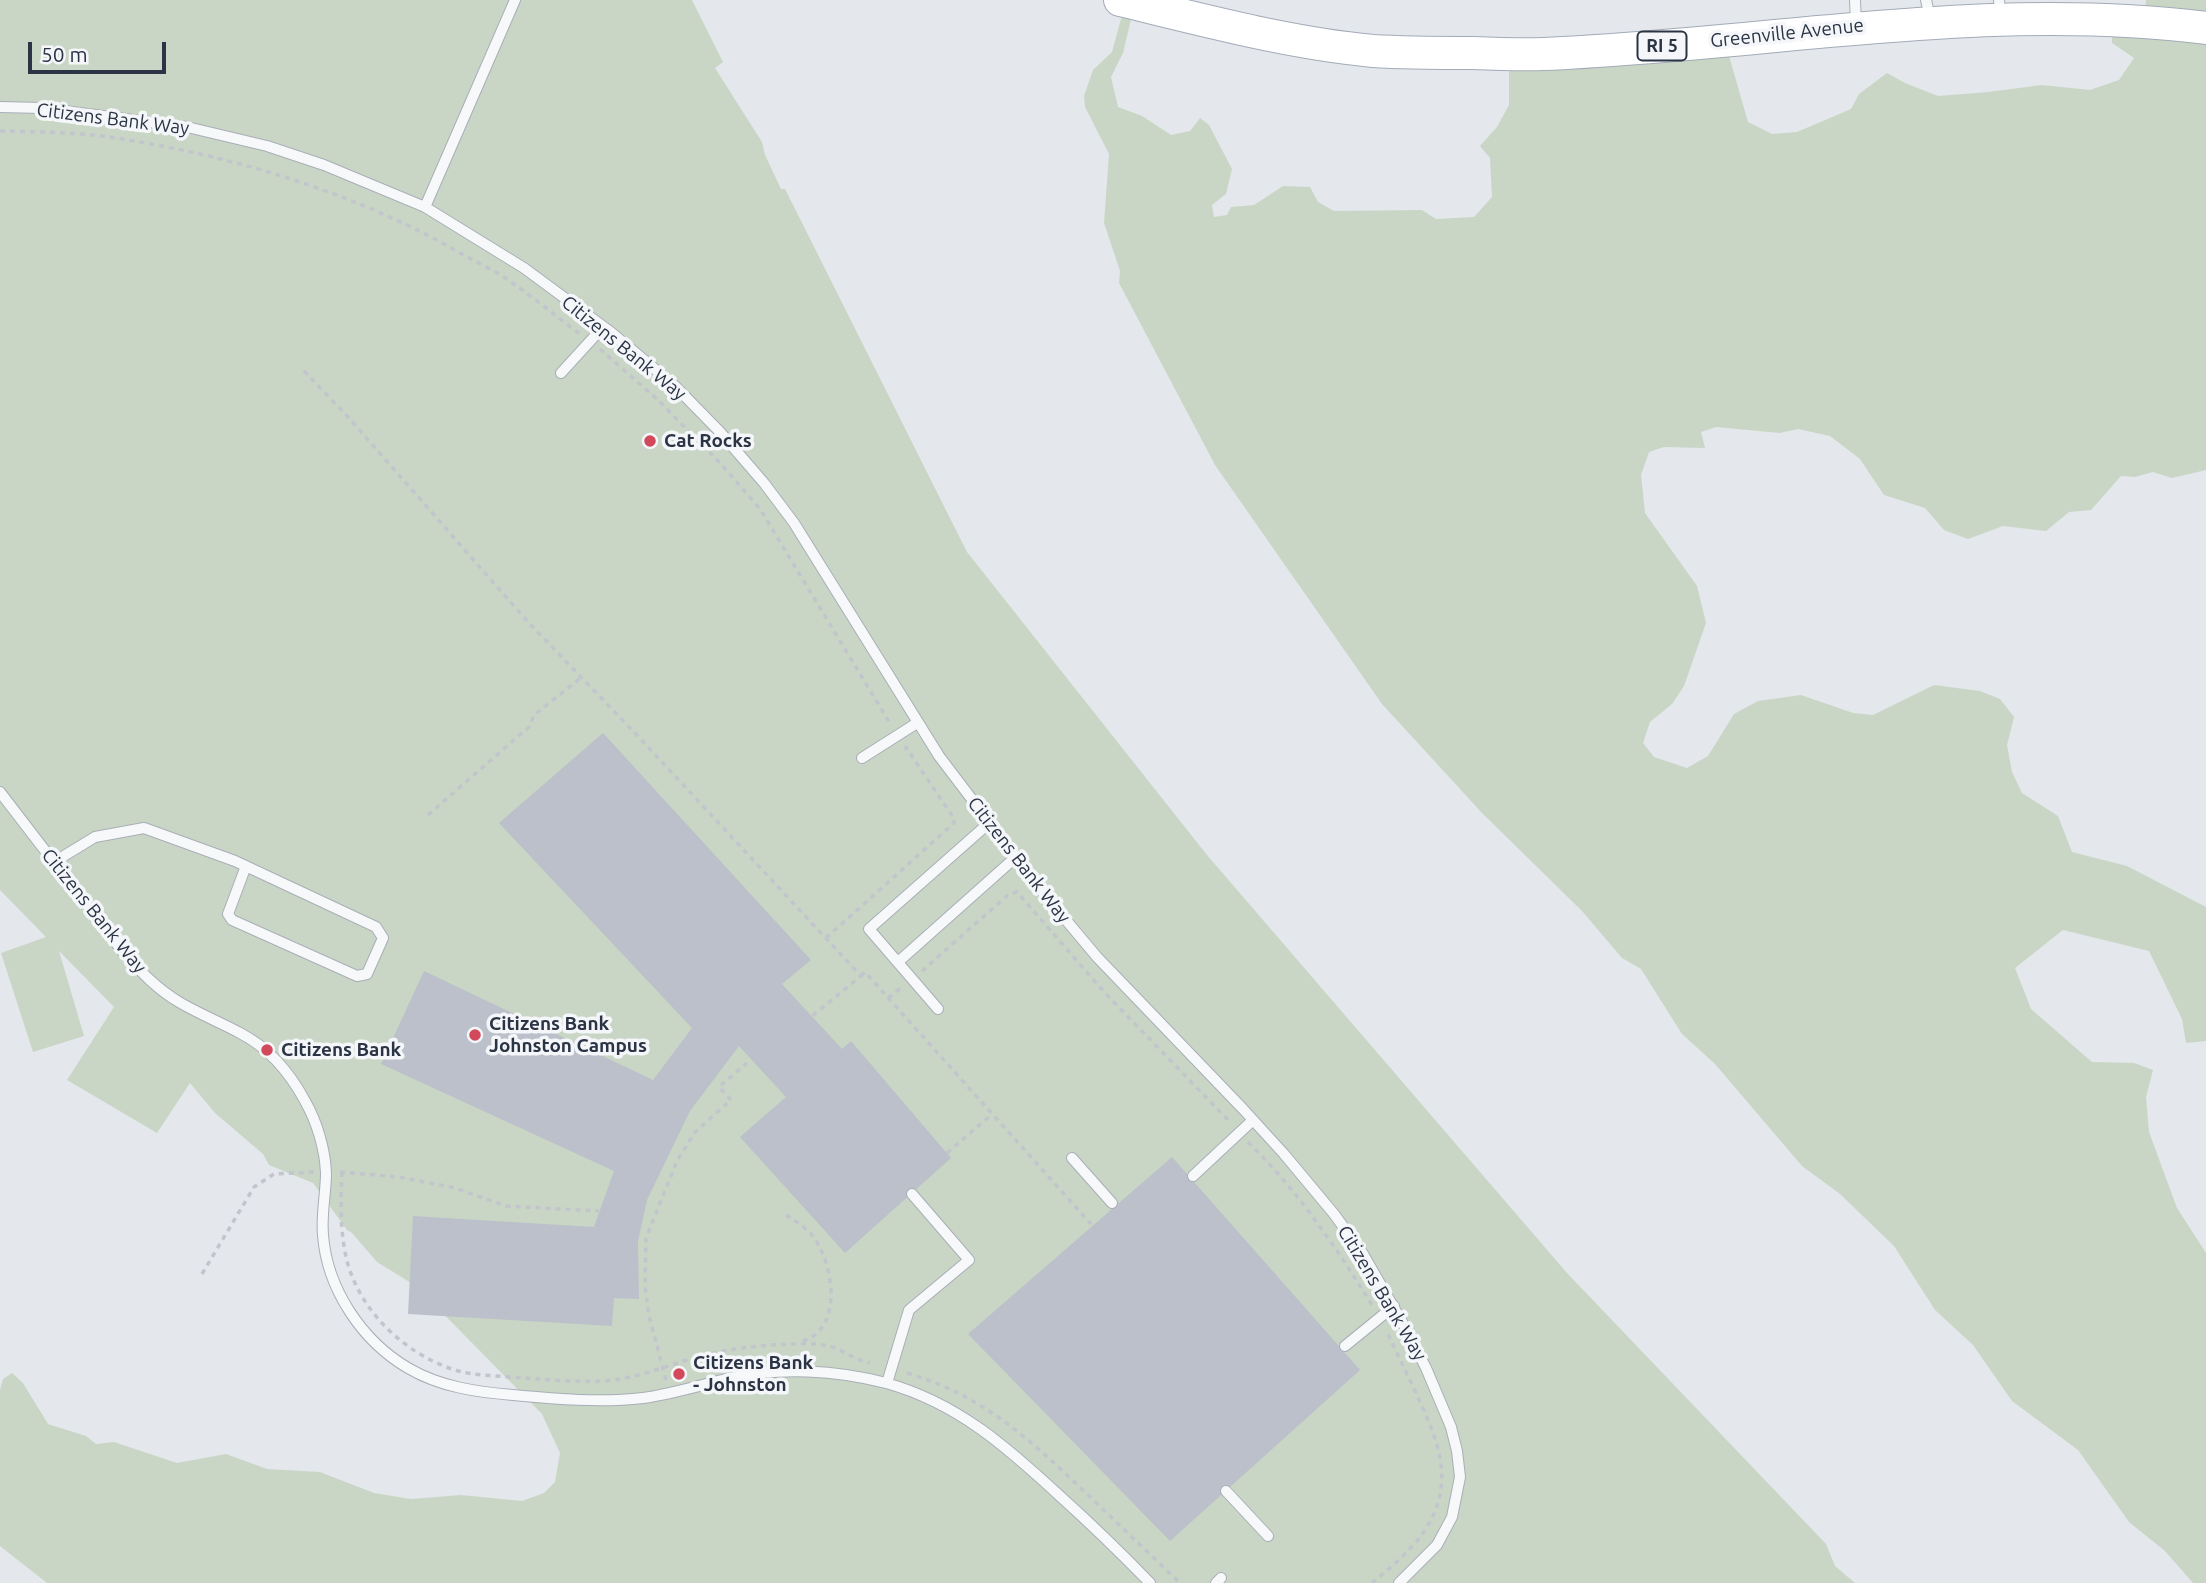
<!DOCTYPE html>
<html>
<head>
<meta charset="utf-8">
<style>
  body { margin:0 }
  #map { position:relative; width:2206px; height:1583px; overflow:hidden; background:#e4e7ec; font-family:Ubuntu,sans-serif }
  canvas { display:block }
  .scale { position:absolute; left:28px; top:42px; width:138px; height:32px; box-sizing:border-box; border:4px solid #2b3445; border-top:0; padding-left:9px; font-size:21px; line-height:24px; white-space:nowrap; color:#2b3445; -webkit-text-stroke:5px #f4f6f9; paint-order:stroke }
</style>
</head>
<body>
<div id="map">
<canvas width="2206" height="1583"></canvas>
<div class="scale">50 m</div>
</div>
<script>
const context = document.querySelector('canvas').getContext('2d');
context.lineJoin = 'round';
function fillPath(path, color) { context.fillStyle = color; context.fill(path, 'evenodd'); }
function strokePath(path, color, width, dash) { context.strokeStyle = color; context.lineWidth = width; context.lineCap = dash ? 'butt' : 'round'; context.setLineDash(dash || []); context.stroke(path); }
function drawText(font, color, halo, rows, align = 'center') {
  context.font = font + ' Ubuntu,sans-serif'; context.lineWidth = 7; context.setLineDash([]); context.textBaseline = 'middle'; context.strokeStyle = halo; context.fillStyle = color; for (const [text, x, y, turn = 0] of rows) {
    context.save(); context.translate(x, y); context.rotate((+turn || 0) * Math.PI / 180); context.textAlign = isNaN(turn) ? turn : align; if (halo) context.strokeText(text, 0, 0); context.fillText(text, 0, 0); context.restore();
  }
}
fillPath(new Path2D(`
  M0 0H692L723 62 715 68 762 142 765 155 781 189H785L967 552 1207 855 1567 1273 1826 1544 1835 1566 1855 1583H47L0 1546V1390L3 1379 12 1373 23 1383 48 1424 86 1436 96 1444 114 1442 177 1463 226 1454 267 1469 320 1472 374 1493 411 1499 461 1495 522 1501 544 1493 555 1482 560 1453 542 1414 416 1286 377 1262 352 1233 347 1230 313 1183 269 1165 263 1154 215 1113 190 1083 157 1133 67 1080 114 1007 59 951 84 1036 33 1052 1 953 46 937 0 890Z
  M2146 0H2206V470L2172 478 2153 472 2135 477 2121 476 2091 510 2069 512 2046 531 2003 526 1968 539 1944 530 1925 508 1884 495 1860 459 1830 436 1798 429 1780 433 1716 427 1701 432 1705 448 1664 447 1649 452 1641 475 1645 513 1697 586 1706 623 1684 686 1672 704 1650 722 1643 743 1654 757 1687 768 1708 756 1734 714 1758 701 1801 695 1853 713 1873 715 1934 685 1980 691 2000 699 2014 717 2007 745 2012 772 2022 793 2058 816 2072 852 2127 866 2206 907V1041L2186 1043 2182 1019 2149 951 2063 930 2015 968 2031 1009 2092 1062 2134 1063 2153 1070 2146 1097 2149 1132 2177 1208 2206 1253V1583H2193L2165 1551 2129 1522 2078 1450 2012 1401 1973 1345 1935 1310 1894 1246 1840 1194 1802 1166 1715 1064 1682 1034 1641 969 1622 958 1582 911 1482 813 1382 704 1215 465 1119 283 1120 271 1104 223 1109 154 1085 107 1084 96 1093 70 1112 52 1125 4 1134 7 1123 53 1111 77 1118 107 1142 116 1171 135 1190 131 1200 118 1209 125 1232 169 1226 194 1212 205 1214 217 1227 215 1231 207 1254 205 1283 186 1310 187 1318 202 1334 211 1422 210 1436 219 1474 217 1492 197 1490 158 1480 146 1497 127 1509 105V57L1725 42 1748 122 1772 134 1797 132 1851 109 1859 94 1887 73 1905 83 1938 96 1988 92 2042 85 2090 90 2119 80 2134 58 2112 43V20L2144 21Z`), '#c9d6c5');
fillPath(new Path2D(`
  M603 733 811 960 782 984 842 1049 851 1041 951 1158 845 1253 740 1137 786 1097 739 1046 690 1111 647 1200 638 1241 639 1299 614 1298 612 1326 408 1314 413 1216 594 1227 614 1171 381 1064 424 971 653 1080 692 1028 499 823Z
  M1172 1157 1360 1370 1170 1541 968 1334Z`), '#bbc0ca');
const service = new Path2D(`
  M1855 0 1856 24
  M1926 0 1930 18
  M1999 0 2000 14
  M0 107 42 108 187 127 267 146 324 165 425 207 515 0
  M425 207 524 268 612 333 675 386 720 432 764 483 794 523 939 756 1040 889 1097 957 1243 1109 1284 1154 1334 1214 1363 1254 1406 1329 1426 1368 1451 1427 1457 1451 1460 1477 1452 1517 1437 1545 1399 1583
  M561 373 603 327
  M862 758 917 723
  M0 792 123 952C140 971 157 989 179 1002 199 1014 220 1022 240 1033 269 1048 290 1073 305 1101 317 1122 325 1149 326 1173 326 1193 321 1214 323 1235 327 1289 362 1341 408 1368 440 1387 477 1392 513 1395 556 1399 600 1403 643 1398 672 1394 701 1385 730 1378 780 1367 836 1370 886 1383 958 1403 1008 1448 1061 1497 1092 1525 1121 1553 1150 1583
  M54 862 95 837 144 828 235 861 376 927 383 938 367 974 357 976 232 920 228 914 246 866
  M898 962 1016 857
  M938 1009 869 929 989 823
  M1072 1158 1112 1203
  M1193 1176 1253 1120
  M1345 1346 1394 1306
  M887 1383 909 1310 969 1260 912 1194
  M1226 1491 1268 1536
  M1216 1583 1221 1578`);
const primary = new Path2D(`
  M1120 0C1203 20 1288 43 1373 51 1406 53 1439 53 1472 53 1496 54 1520 55 1544 54 1764 45 1986 0 2206 28`);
strokePath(service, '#a9aeb7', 12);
strokePath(primary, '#a3abb8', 34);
strokePath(new Path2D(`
  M0 131C39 132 78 132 116 138 232 156 345 190 448 246 466 257 486 266 504 277 530 295 555 315 580 334
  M600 349 657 399 721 464 760 509 891 725
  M304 371 348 417 528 622 634 732 861 976 812 1016
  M428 815 529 727 534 715 582 677
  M826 938 953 824 955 820 905 746
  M922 971 1009 894 1017 892 1105 993 1231 1123
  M861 976 865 972 1091 1224
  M888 998 902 987
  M1248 1142C1297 1190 1336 1247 1372 1305
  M947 1153 991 1115
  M340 1172 399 1177 455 1188 506 1206 599 1211
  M342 1172C341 1197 340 1221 344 1246 352 1304 401 1353 455 1370 474 1376 503 1376 523 1378 553 1380 584 1383 613 1380 644 1376 671 1364 700 1356 738 1347 777 1343 816 1344 838 1345 849 1358 870 1363
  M786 1215C795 1221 804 1226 812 1235 830 1257 841 1309 818 1332 812 1338 806 1340 799 1342
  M202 1274 254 1187 274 1174 315 1172
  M907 1373C985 1396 1030 1440 1087 1494 1118 1524 1149 1553 1180 1583
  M666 1380 649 1316 645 1287 646 1238 677 1161 695 1132 731 1100 719 1087 747 1063
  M1372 1583C1391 1567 1411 1551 1425 1530 1457 1481 1437 1439 1416 1393 1406 1372 1396 1351 1386 1330`), '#c2c5cb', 3.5, [5, 5]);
strokePath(service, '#f7f8fa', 10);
strokePath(primary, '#fff', 32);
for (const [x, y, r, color] of [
  [650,441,7,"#d1495b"],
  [475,1035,7,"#d1495b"],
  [267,1050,7,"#d1495b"],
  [679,1374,7,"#d1495b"]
]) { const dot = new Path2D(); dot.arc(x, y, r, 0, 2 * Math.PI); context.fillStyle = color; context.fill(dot); strokePath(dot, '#f4f6f9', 2.5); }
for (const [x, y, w] of [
  [1662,46,49]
]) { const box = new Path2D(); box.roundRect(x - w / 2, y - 14.5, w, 29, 5); context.fillStyle = '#f4f6f9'; context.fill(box); strokePath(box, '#2b3445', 2); }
drawText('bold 18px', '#2b3445', null, [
  ["RI 5",1662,46]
]);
drawText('19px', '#2b3445', '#f4f6f9', [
  ["Greenville Avenue",1787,33,-6],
  ["Citizens Bank Way",113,119,7],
  ["Citizens Bank Way",624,348,39],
  ["Citizens Bank Way",1019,860,52],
  ["Citizens Bank Way",94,911,51],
  ["Citizens Bank Way",1382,1293,59]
]);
drawText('bold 19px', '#2b3445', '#f4f6f9', [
  ["Cat Rocks",664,441],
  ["Citizens Bank",489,1024],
  ["Johnston Campus",489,1046],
  ["Citizens Bank",281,1050],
  ["Citizens Bank",693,1363],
  ["- Johnston",693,1385]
], 'left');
</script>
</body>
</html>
